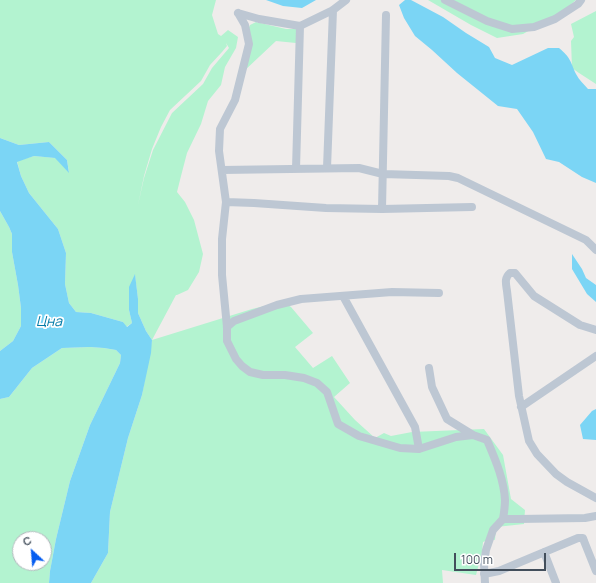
<!DOCTYPE html>
<html>
<head>
<meta charset="utf-8">
<style>
  body { margin:0 }
  #map { position:relative; width:596px; height:583px; overflow:hidden; background:#efeceb; font-family:Manrope,sans-serif }
  canvas { display:block }
  .north { position:absolute; left:12px; top:531px; width:40px; height:40px; box-sizing:border-box; background:#fff; border:1px solid #b3b8bd; border-radius:50%; rotate:334deg; font-size:11px; font-weight:700; line-height:16px; text-align:center; color:#424e5b }
  .north::after { content:''; display:block; margin:auto; width:14px; height:18px; background:#055df0; clip-path:polygon(50% 0,100% 100%,50% 72%,0 100%) }
  .scale { position:absolute; left:454px; top:553px; width:92px; height:18px; box-sizing:border-box; border:2px solid #424e5b; border-top:0; padding-left:5px; font-size:12px; line-height:14px; white-space:nowrap; color:#424e5b; -webkit-text-stroke:3px #fff; paint-order:stroke }
</style>
</head>
<body>
<div id="map">
<canvas width="596" height="583"></canvas>
<div class="north">С</div>
<div class="scale">100 m</div>
</div>
<script>
const context = document.querySelector('canvas').getContext('2d');
context.lineJoin = 'round';
function fillPath(path, color) { context.fillStyle = color; context.fill(path, 'evenodd'); }
function strokePath(path, color, width, dash) { context.strokeStyle = color; context.lineWidth = width; context.lineCap = dash ? 'butt' : 'round'; context.setLineDash(dash || []); context.stroke(path); }
function drawText(font, color, halo, rows, align = 'center') {
  context.font = font + ' Manrope,sans-serif'; context.lineWidth = 3.5; context.setLineDash([]); context.textBaseline = 'middle'; context.strokeStyle = halo; context.fillStyle = color; for (const [text, x, y, turn = 0] of rows) {
    context.save(); context.translate(x, y); context.rotate((+turn || 0) * Math.PI / 180); context.textAlign = isNaN(turn) ? turn : align; if (halo) context.strokeText(text, 0, 0); context.fillText(text, 0, 0); context.restore();
  }
}
fillPath(new Path2D(`
  M0 0H216L212 15 218 34 221 36 228 30 238 37 236 48 225 67 221 85 208 101 201 124 187 153 181 176 177 192 185 202 194 220 203 254 199 272 188 290 177 295H176L152 340 252 309 285 301V303L291 307 313 333 295 347 313 368 332 356 350 383 334 397 355 420 375 438 384 433 391 436 412 432 484 429 503 455 511 499 525 510 524 524 496 527 495 540 491 539 483 542 482 552 476 575 442 570 443 583H91L108 553 110 512 128 438 142 395 152 340 146 331 138 313V299L135 275 129 310 132 323 126 327 123 322 91 313 76 312 69 303 65 284 66 253 58 229 29 193 21 176 17 161 34 156 56 158 69 172 67 160 49 142 19 145 0 138ZM226 43 229 48 212 68 203 84 172 113 153 150 144 178 138 205 144 176 152 149 161 127 170 110 201 81 210 65 222 52 227 46Z
  M428 0H576L562 12 523 34 497 38 471 25Z
  M596 11V84L579 73 572 68 571 41 574 37 571 24Z
  M256 22 286 29H292L300 26 301 29 296 43 276 41 243 72 248 30 250 25Z
  M0 211 9 227 12 234V252L18 285 21 308V326L13 341 0 351Z
  M90 347 104 348 116 350 121 355 120 363 90 425 70 481 56 539 50 571 49 583H0V399L9 397 32 368 62 348ZM20 539H44V563H20Z`), '#b3f3d0');
fillPath(new Path2D(`
  M266 0H316L302 8 283 6Z
  M405 0H411L443 17 466 33 489 47 495 58 512 65 548 48H559C571 58 570 61 576 74 579 80 584 84 588 89H596V183L582 177 559 162 546 159 533 132 517 109 498 106 457 73 432 50 415 36 404 18 399 5Z
  M0 138 19 145 49 142 67 160 69 173 55 158 34 156 17 162 21 176 29 193 58 229 66 253 65 284 69 303 76 312 91 313 123 322 127 327 132 323 129 310V287L135 274 138 299V313L146 331 152 340 151 353 142 395 128 438 110 512 108 553 91 583H49L50 571 56 539 70 481 90 425 120 363 121 355 116 350 104 348 90 347 62 348 32 368 9 397 0 399V351L13 341 21 326V308L18 285 12 252V234L9 227 0 211Z
  M572 254 582 269 586 278 596 285V302L587 294 572 269Z
  M596 409V440L583 439 580 425 592 411Z`), '#7bd5f5');
strokePath(new Path2D(`
  M445 0 487 21 512 29 534 27 555 19 578 4 581 0
  M238 13 245 25 249 44 235 100 220 129 219 151 226 202 222 239V275L227 327V341L236 359 242 366 250 372 263 375H285L304 378 317 383 327 392 338 424 359 436 400 448 419 449 456 437 473 435 487 440C495 459 504 479 505 500 505 506 504 513 503 519H518L585 518 596 516
  M238 13 259 19 300 26 333 10 346 0
  M327 168 333 10
  M296 169 300 26
  M222 170 359 168 383 174 449 176 458 178 586 240 596 250
  M226 202 254 203 326 208 382 209 472 207
  M382 209 386 15
  M343 296 415 427 419 449
  M227 327 234 321 277 305 301 299 392 292 439 293
  M596 330 580 325 534 296 515 273H510C504 278 506 284 507 291L519 396 529 441 537 454 556 474 567 482 596 498
  M429 368 432 387 447 419 473 435
  M521 407 596 356
  M544 552 556 583
  M484 574 499 571 578 538H583L584 541 596 571
  M485 583 484 564 486 550 493 530 503 519`), '#bdc7d3', 8);
drawText('italic 14px', '#017ba8', '#fff', [
  ["Цна",49,322]
]);
</script>
</body>
</html>
